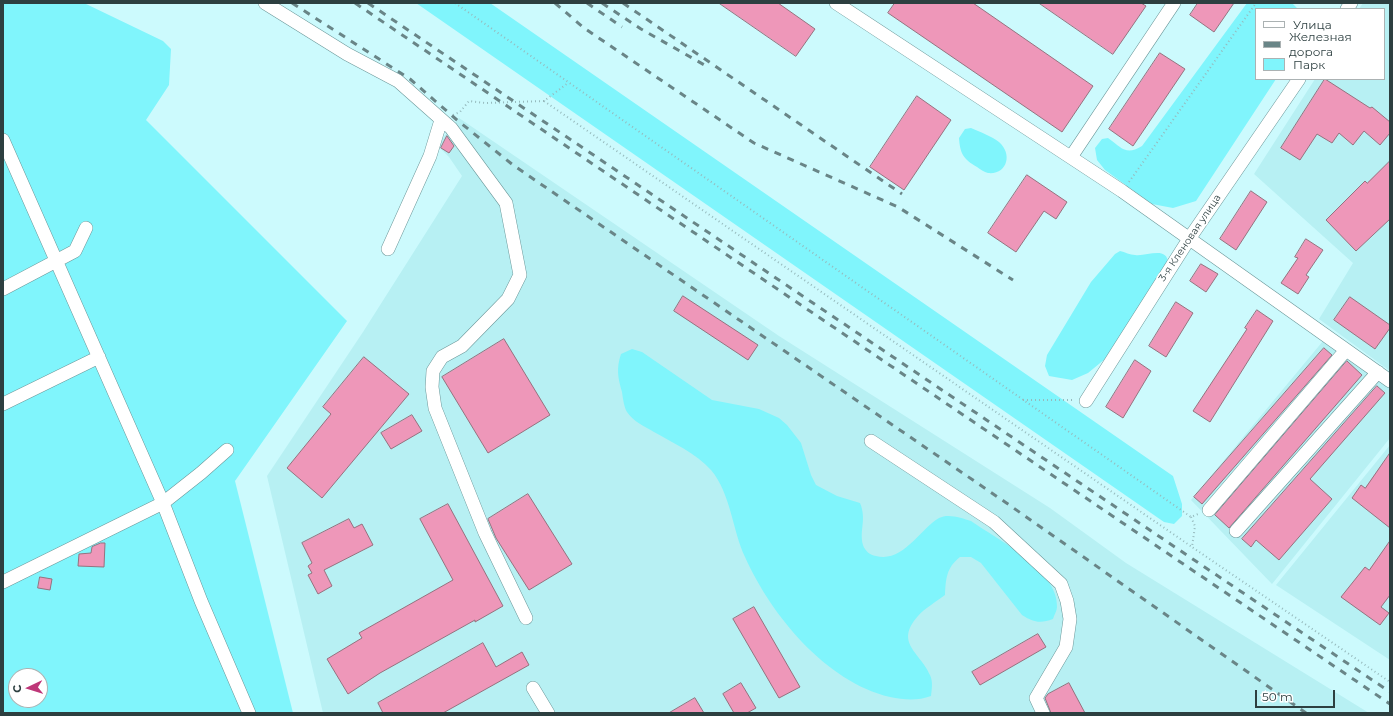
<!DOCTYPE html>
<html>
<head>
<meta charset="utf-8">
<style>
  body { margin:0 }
  #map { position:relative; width:1393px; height:716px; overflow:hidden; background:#ccfafd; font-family:Montserrat,sans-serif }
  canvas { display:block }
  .frame { position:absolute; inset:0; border:4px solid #2d3f40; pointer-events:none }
  .legend { position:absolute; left:1255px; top:8px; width:130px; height:72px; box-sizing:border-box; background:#fff; border:1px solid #abb2b3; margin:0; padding:5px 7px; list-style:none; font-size:12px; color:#2d3f40 }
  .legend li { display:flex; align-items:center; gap:8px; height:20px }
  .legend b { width:20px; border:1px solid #abb2b3 }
  .north { position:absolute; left:8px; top:668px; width:40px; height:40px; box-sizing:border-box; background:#fff; border:1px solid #abb2b3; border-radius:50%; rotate:266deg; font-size:11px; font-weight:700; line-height:16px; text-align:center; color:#2d3f40 }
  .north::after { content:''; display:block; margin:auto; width:14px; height:18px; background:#be3778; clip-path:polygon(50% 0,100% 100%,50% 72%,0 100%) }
  .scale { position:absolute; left:1255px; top:690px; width:80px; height:18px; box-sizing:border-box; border:2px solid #2d3f40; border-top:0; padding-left:5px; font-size:12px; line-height:14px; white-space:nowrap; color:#2d3f40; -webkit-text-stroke:3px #fff; paint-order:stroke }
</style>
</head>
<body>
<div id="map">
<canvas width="1393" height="716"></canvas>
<div class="frame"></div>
<ul class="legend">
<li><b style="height:5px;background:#fff"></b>Улица</li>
<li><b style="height:5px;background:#698587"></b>Железная дорога</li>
<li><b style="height:11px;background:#80f5fc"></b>Парк</li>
</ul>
<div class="north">С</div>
<div class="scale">50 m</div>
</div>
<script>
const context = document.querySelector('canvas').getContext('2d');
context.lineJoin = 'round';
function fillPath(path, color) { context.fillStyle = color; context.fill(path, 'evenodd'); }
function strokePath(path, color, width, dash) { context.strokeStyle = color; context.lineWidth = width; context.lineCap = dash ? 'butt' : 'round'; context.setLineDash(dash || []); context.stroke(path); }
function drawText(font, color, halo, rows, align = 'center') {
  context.font = font + ' Montserrat,sans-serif'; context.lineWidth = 3.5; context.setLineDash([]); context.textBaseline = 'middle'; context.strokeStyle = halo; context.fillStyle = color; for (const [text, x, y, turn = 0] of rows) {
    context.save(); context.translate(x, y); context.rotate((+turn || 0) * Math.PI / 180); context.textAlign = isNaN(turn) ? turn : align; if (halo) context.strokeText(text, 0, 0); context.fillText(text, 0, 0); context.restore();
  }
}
fillPath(new Path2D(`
  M1363 3H1390V371L1319 319 1353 263 1254 174 1315 79H1384V9H1359Z
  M459 118 779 336 1050 508 1126 563 1369 713H323L267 476 363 332 462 176 449 157 437 145Z
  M1323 341 1390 388V438L1272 584 1191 500Z
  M1390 445V660L1276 585Z`), '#b7f0f3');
fillPath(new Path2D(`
  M3 3H84L163 41 171 49 169 85 146 120 347 321 235 481 293 713H3ZM16 676H40V700H16Z
  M416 3H490L1173 476 1182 504V516L1174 524 1164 522Z
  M1247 3H1292L1298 9H1256V79H1276L1196 201 1173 208 1152 204 1105 170 1097 160 1095 148 1102 139 1108 138C1122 148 1126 156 1142 146Z
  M971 128C980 132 991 136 999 142 1013 154 1007 175 988 173 984 172 980 169 977 167 963 159 960 153 959 138L965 129Z
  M1120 251C1125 252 1130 255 1135 255 1146 257 1168 245 1168 264L1105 359 1088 373 1072 380 1049 376 1045 366 1047 355 1091 282 1115 254Z
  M632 349 642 352 712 400 759 409 779 418 787 425 801 443 811 475 816 485 837 496 860 503C867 520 859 530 863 545 865 551 870 555 876 556 903 563 920 529 939 518 948 513 962 518 971 521 997 539 1059 571 1057 607 1057 611 1054 615 1053 619 1040 624 1033 622 1022 615L981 563 971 557H960C946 568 946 579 945 595 936 602 925 608 918 616 894 643 920 652 930 675 933 682 932 688 931 696 918 701 904 700 890 697 826 682 771 615 745 557 732 529 731 494 711 470 696 453 673 443 654 432 644 426 634 422 627 412 624 407 623 399 622 392 618 378 616 369 621 354Z`), '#80f5fc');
const building = new Path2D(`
  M719 3H778L815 29 796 56Z
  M895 3H973L1093 86 1062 132 888 13Z
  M1039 3H1141L1146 6 1113 54Z
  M1198 3H1234L1214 32 1190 15Z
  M1160 53 1185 69 1133 146 1109 129Z
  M1325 79 1370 108 1372 107 1390 122V133L1380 145 1364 131 1353 145 1339 133 1332 143 1317 134 1300 160 1281 148Z
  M917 96 951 120 904 190 870 167Z
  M447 136 454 146 449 153 441 148Z
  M1390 161V219L1356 251 1326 220 1365 181 1367 183Z
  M1027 175 1067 202 1056 219 1044 211 1016 252 988 233Z
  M1251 191 1267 202 1236 250 1220 239Z
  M1306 239 1323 250 1306 275 1309 277 1298 294 1281 283 1298 258 1295 257Z
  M1201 264 1218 274 1206 292 1190 281Z
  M683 296 758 345 748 360 674 311Z
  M1350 297 1390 325V328L1375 349 1334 320Z
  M1176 302 1193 313 1166 357 1149 346Z
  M1257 310 1273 321 1210 422 1193 411 1247 329 1245 328Z
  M504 339 550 415 488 453 442 377Z
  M1324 348 1332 355 1202 504 1194 497Z
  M364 357 409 394 322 498 287 468 331 414 323 407Z
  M1135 360 1151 371 1123 418 1106 407Z
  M1347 361 1362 375 1229 528 1215 515Z
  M1377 386 1385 393 1310 479 1332 499 1279 560 1256 540 1251 547 1242 539Z
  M412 415 422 431 391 449 381 433Z
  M1390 453V528L1352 498 1361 485 1365 488Z
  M528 494 572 564 529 590 496 538 488 519Z
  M448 504 503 606 475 622V620L380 673 348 694 327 659 362 638 359 633 453 580 420 519Z
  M349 519 354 528 362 524 373 545 324 570 332 586 318 594 308 575 312 573 308 566 312 563 302 543Z
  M1390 541V595L1381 607 1389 613 1380 625 1341 597 1365 567 1369 570Z
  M101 543H105L104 567 78 566 79 554 91 553 92 547Z
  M40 577 52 579 50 590 38 588Z
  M754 607 800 687 779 698 733 619Z
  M1038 634 1046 647 980 685 972 672Z
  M483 643 496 667 522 652 529 665 443 713H383L378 703Z
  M741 683 756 708 747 713H734L723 694Z
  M1069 683 1085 713H1051L1045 698 1048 694Z
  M695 698 704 713H669Z`);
fillPath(building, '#ee97b9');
strokePath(building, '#95727f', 1);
const minor = new Path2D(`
  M265 3 347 54 398 81 451 128 506 203 520 275 508 299 462 346 442 357 433 371 432 387 435 408 485 533 526 618
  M836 3 1122 191 1390 381
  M1347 9 1351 3
  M3 140 163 503 201 601 249 713
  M1071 157 1174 3
  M388 249 430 156 441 120
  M3 289 75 251 86 228
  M1086 401 1189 239 1299 79
  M3 404 99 357
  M871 441 994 522 1061 584 1067 601 1070 619 1066 647 1036 698 1043 713
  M1209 510 1346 350
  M1236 531 1378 372
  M3 582 163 503 201 473 227 450
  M533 688 548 713`);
strokePath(minor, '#6b9799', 14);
strokePath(new Path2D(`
  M455 3 1191 517 1198 514
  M544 101 1192 547
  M453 115 460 112 469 101 485 103 544 101 568 83
  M1129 182 1256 3
  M1023 400H1075
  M1191 517 1195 526 1192 547 1390 682`), '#96babd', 2, [1, 3]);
strokePath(minor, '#fff', 13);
strokePath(new Path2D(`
  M292 3 410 79 457 120 513 165 1005 502 1306 713
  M355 3 1390 704
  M368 3 1390 692
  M555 3 584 28 754 143 898 207 1013 280
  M587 3 622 27
  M602 3 641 29 708 67
  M623 3 902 194`), '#698587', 3, [7, 7]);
drawText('10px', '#2d3f40', '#fff', [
  ["3-я Кленовая улица",1190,238,-56]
]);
</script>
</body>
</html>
